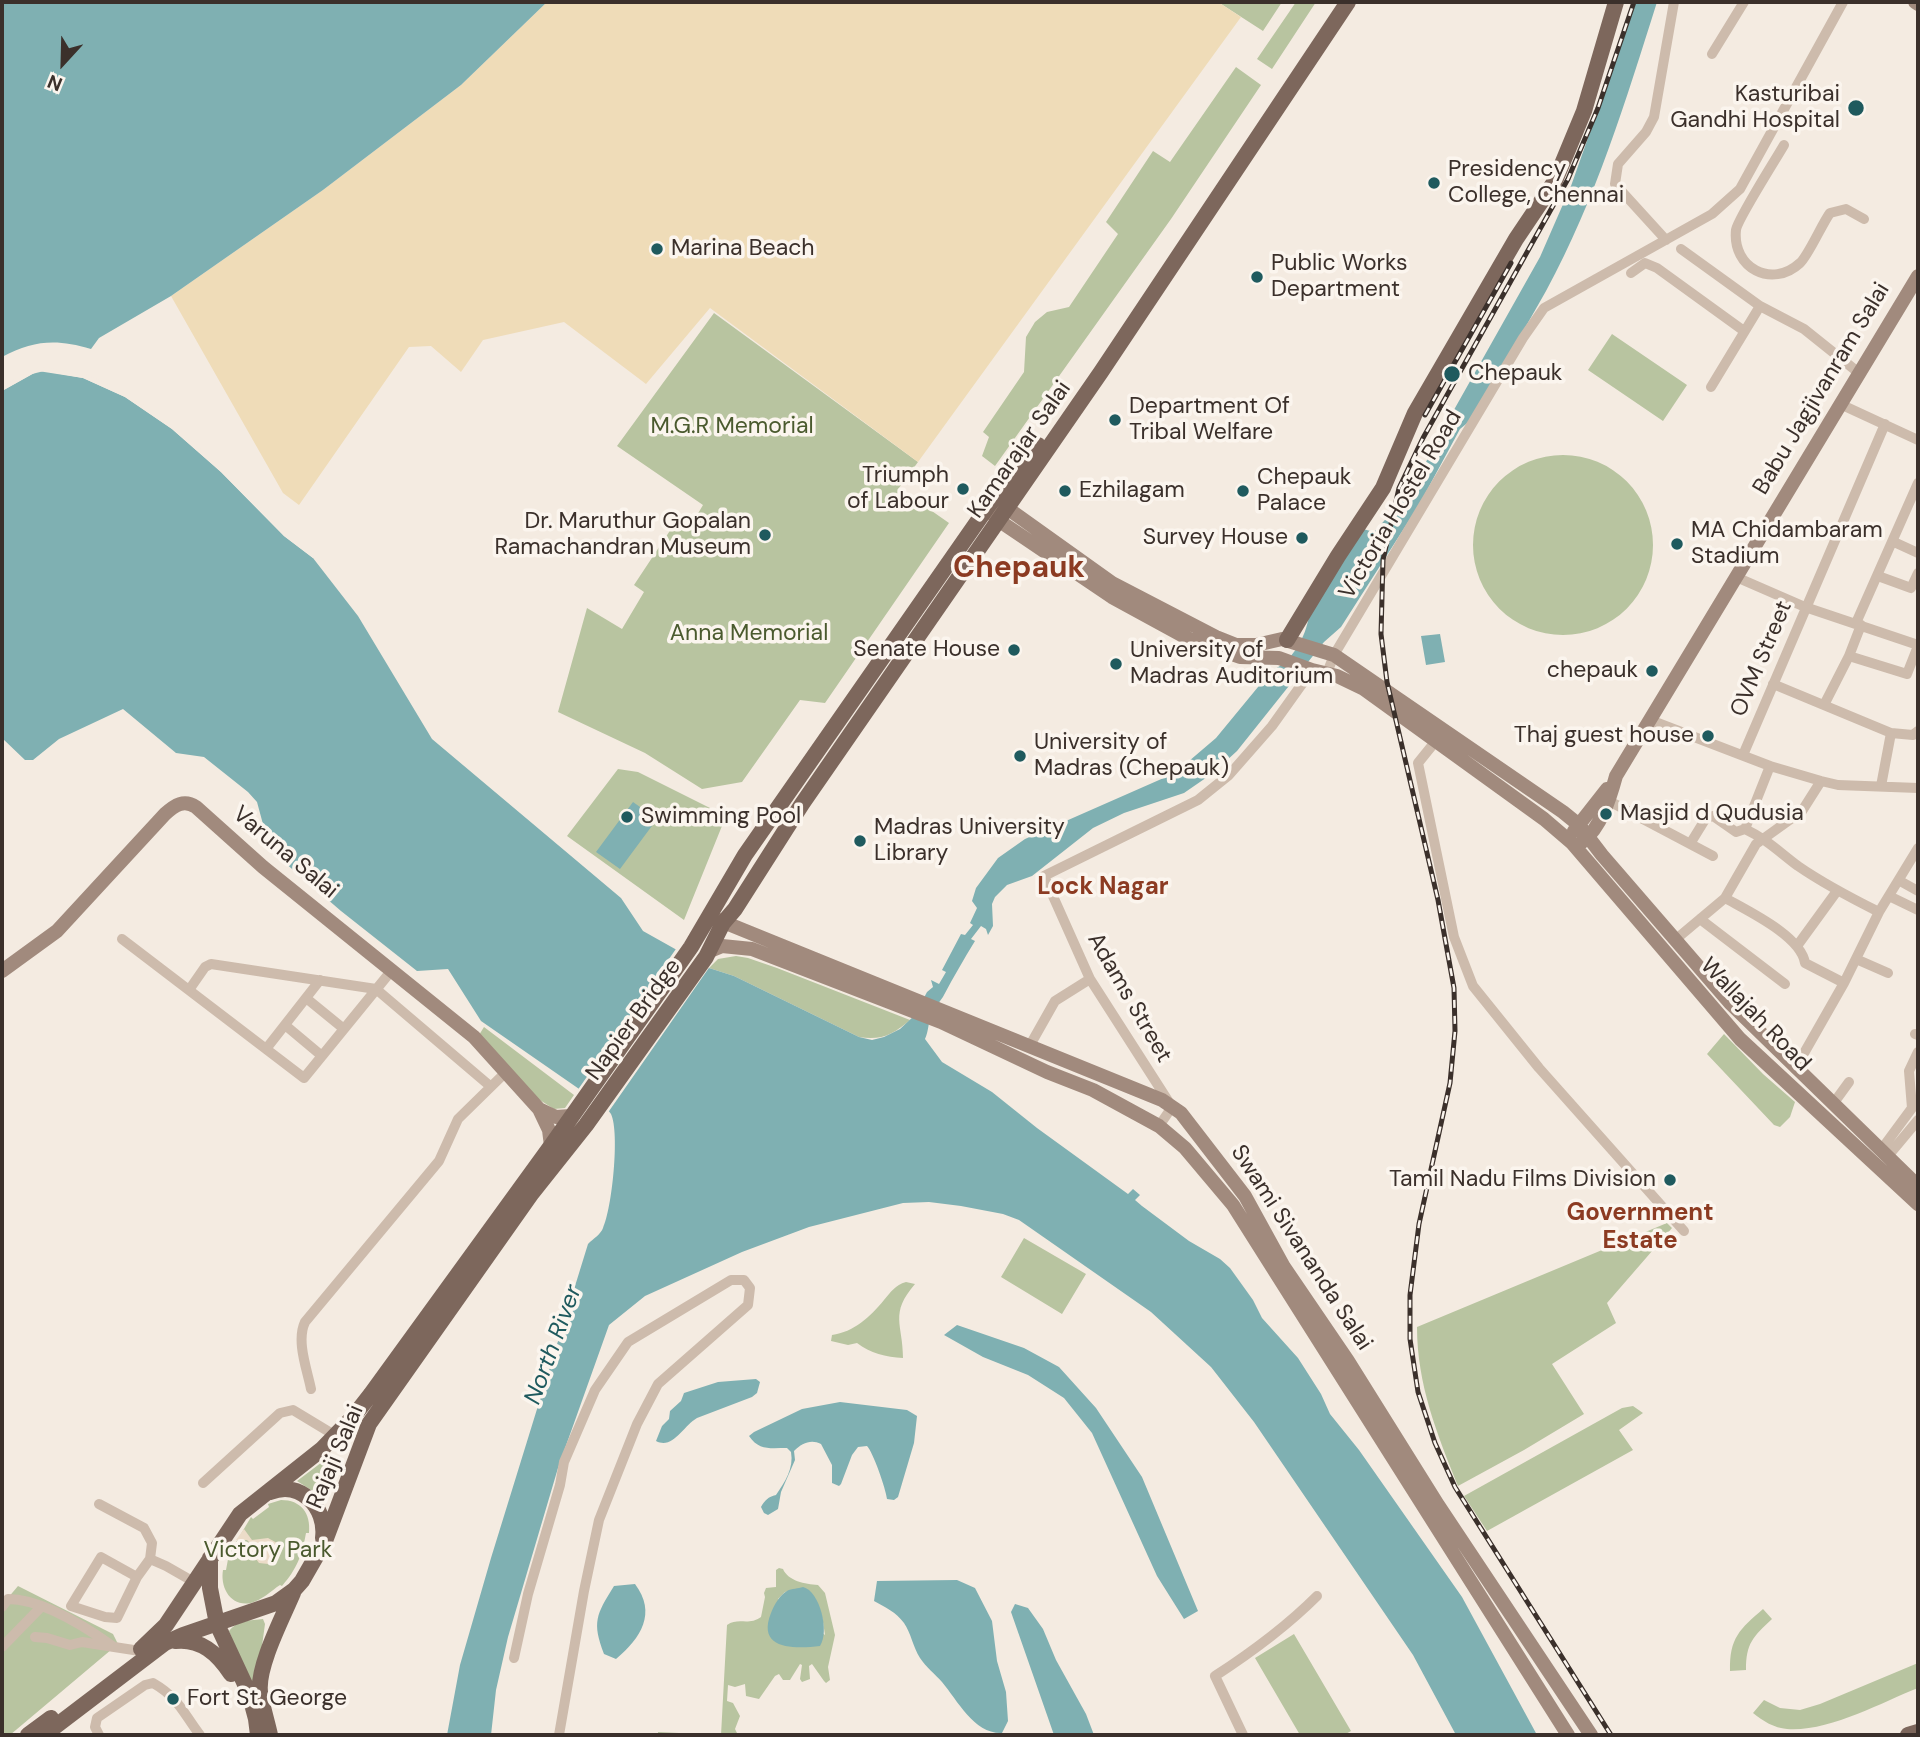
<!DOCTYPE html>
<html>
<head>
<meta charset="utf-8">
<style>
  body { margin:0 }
  #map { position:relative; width:1920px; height:1737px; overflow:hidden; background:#f4ebe1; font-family:"DM Sans",sans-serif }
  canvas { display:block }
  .frame { position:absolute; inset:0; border:4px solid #3b302b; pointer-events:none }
  .north { position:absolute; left:28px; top:28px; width:70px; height:70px; -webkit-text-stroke:5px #fbf5ee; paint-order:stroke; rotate:202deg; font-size:19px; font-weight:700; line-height:28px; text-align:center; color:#3b302b }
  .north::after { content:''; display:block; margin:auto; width:24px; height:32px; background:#3b302b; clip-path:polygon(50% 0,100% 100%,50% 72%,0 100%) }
</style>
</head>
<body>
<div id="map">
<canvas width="1920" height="1737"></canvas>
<div class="frame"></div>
<div class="north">N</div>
</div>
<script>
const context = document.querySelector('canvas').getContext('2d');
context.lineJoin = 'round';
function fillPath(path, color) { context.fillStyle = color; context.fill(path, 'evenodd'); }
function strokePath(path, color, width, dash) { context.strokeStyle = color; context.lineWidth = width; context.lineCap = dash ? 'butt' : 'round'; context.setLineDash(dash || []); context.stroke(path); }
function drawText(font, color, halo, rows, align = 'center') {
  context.font = font + ' "DM Sans",sans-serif'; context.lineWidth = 7; context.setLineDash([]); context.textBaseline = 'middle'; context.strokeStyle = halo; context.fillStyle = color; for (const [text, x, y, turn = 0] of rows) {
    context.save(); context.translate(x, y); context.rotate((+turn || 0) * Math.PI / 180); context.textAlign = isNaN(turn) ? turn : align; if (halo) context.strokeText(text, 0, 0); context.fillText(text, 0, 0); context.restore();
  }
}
fillPath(new Path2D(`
  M1218 2H1282L1263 31Z
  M1296 2H1316L1272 69 1257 59Z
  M1236 67 1261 85 1171 219 995 466 982 456 989 437 983 432 1024 372 1026 337 1035 322 1047 312 1069 307 1118 234 1106 222 1153 151 1170 162Z
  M714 313 918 462 899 488 949 523 825 703 800 700 742 782 702 789 645 753 558 712 587 608 622 629 644 592 634 585 677 520 690 527 703 505 617 446Z
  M1612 334 1687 385 1663 421 1588 370Z
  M1473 545a90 90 0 1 1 180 0a90 90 0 1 1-180 0Z
  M618 769 638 772 726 816 684 920 567 836Z
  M736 956 748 958 777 968 910 1020C894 1034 881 1041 859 1037L734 976 709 968 718 959Z
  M484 1027 574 1095 565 1108 554 1109 535 1097 479 1035Z
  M1724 1034 1763 1074 1795 1102 1790 1117 1780 1127 1774 1125 1707 1054Z
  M1667 1223 1672 1228 1607 1303 1616 1323 1552 1364 1584 1414 1524 1450 1458 1486C1437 1434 1417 1384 1417 1327Z
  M1024 1238 1086 1274 1062 1314 1001 1277Z
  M906 1282 915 1284C889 1314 903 1324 903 1358 886 1357 870 1353 857 1343L848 1345 831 1341 832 1335C854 1332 870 1317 884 1300 891 1292 895 1285 906 1282Z
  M1633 1406 1643 1413 1619 1430 1633 1450 1487 1531 1464 1496 1622 1408Z
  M330 1456 333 1458 322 1497 297 1481Z
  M281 1500C301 1500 311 1513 309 1533H306C302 1555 297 1569 282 1586L280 1585C271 1591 262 1600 251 1603 230 1607 220 1587 223 1570H226L231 1543 235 1544 251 1517 253 1519 269 1507 268 1504Z
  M779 1568 783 1569C788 1581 805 1584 818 1585L825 1593 835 1635 828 1667 830 1680 826 1683 824 1681 812 1664 809 1666 810 1679 802 1682 800 1679 802 1665 800 1664 790 1680H783L779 1674 775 1676 759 1699 746 1696 745 1684 735 1687 728 1685 727 1701 733 1703 740 1716 735 1729 738 1735H658V1732L721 1735 727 1625C738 1617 749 1626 761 1617L765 1597 764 1593 766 1588 776 1587V1570ZM798 1589C820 1602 822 1611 825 1635L778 1599 785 1592Z
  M18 1586 113 1634 118 1644 10 1735H2V1605Z
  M1763 1609 1772 1619C1753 1637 1746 1643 1746 1670L1730 1671C1729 1638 1740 1629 1763 1609Z
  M263 1619 265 1624 255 1697 229 1631C236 1621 251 1620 263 1619Z
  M1294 1634 1351 1731 1344 1735H1300L1255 1658Z
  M1918 1663V1688C1880 1703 1829 1732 1787 1729 1774 1728 1763 1721 1753 1713L1764 1700 1780 1708 1800 1710 1820 1704Z`), '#b8c4a0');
fillPath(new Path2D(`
  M547 2H1218L1241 17 918 462 710 308 646 384 564 322 483 340 461 372 431 346 409 347 299 505 283 493 171 296 323 190 461 85Z`), '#efdcb8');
fillPath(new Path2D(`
  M244 1529 252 1540 268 1538 277 1543 279 1551 274 1562 268 1564 259 1563 253 1555 251 1544 247 1540H236Z`), '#ecdcc8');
fillPath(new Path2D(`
  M2 2H547L461 85 323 190 171 296 99 338 91 349C57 339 34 340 2 357Z
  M1636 2H1657C1626 100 1596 199 1546 291 1522 334 1496 377 1471 420L1460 429 1419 505 1341 627 1324 642 1237 751 1213 773 1184 793 1124 813 1093 828 1032 876 1007 885 995 897 992 904 993 926 988 935 986 929 981 926 971 939 975 941C964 959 954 976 944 995 941 1001 935 1006 932 1013 928 1022 929 1030 925 1039L942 1062 992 1092 1037 1128 1128 1194 1133 1189 1140 1195 1135 1200 1142 1206 1189 1241 1220 1259 1230 1268 1253 1300 1262 1318 1298 1358 1321 1394 1330 1414 1359 1450 1462 1597 1537 1735H1456L1413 1655 1254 1422 1211 1367 1151 1312 1019 1220 1003 1214 961 1206 929 1202 903 1203 809 1227 742 1252 645 1296 609 1325 558 1468 508 1637 496 1690 491 1735H447L460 1665 491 1558 588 1244C593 1239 601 1234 603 1228 612 1209 620 1133 611 1114 607 1108 600 1104 595 1100L481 1021 448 969 417 971 341 911 270 850 257 802 248 792 204 757 176 753 123 709 59 739 33 760H25L2 738V391L38 371 83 378 125 397 172 429 221 472 284 536 313 558 358 616 432 739 621 898 643 931 709 968 734 976 859 1037 872 1040 884 1037 900 1029 915 1015 927 992 933 987 931 980 939 984 946 972 942 970 961 934 965 935 973 925 970 923 977 908 972 901 976 888 998 858 1025 839 1175 773 1216 738 1272 670C1292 663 1306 636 1309 616L1363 529 1374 532 1412 490 1437 440 1540 257 1571 186Z
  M1440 634 1445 662 1426 665 1421 636Z
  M633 802 657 819 620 869 596 852Z
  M957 1325 1024 1348 1059 1367 1096 1408 1142 1477 1198 1611 1184 1619 1157 1576 1092 1433 1064 1398 1028 1375 983 1357 944 1335Z
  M756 1379 760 1382 757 1393 752 1397 697 1418C683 1426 673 1450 656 1441L662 1426 669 1419 670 1411 681 1401 684 1393 718 1382Z
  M840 1402 907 1410 917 1416 914 1443 898 1497 894 1500 887 1499C886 1489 873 1452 867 1446L858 1447 852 1455 841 1484 839 1486 832 1483V1465L821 1444C811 1439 802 1443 794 1451L795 1460 781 1492 778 1509 768 1515 764 1513 761 1507C765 1500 768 1497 776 1495 785 1482 794 1468 791 1452L787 1448C771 1448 759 1451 749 1436L754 1432 802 1409Z
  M957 1580 975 1588 992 1621 997 1661 1006 1692 1008 1721 1002 1733C974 1734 958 1701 942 1682 935 1674 926 1667 920 1658 913 1647 911 1633 904 1623 896 1612 885 1607 874 1601L877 1581Z
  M635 1584C657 1613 641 1638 616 1659L604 1654C592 1622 596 1615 614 1586Z
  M803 1587C820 1591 830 1632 820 1646 795 1649 756 1650 771 1613 774 1605 780 1595 787 1591 792 1588 798 1589 803 1587Z
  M1015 1604 1028 1608 1043 1629 1056 1660 1086 1714 1094 1735H1054L1011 1612Z`), '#7fb0b2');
fillPath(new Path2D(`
  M45 367 84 374 104 382 147 406 203 451 287 533 317 558H313L284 536 221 472 172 429 125 397 83 378 44 371 32 374 2 391V387L17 377 37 368Z
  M678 946 711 965 607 1114 577 1091Z`), '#f4ebe1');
strokePath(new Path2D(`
  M1712 54 1744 2
  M1784 145C1776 159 1737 220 1736 230 1732 268 1772 289 1800 263 1808 256 1822 224 1830 213L1846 209 1864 219
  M1666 240 1615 184 1618 164 1646 132 1654 117 1674 2
  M1681 249 1760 306
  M1631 273 1645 263 1657 268 1744 331
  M1711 387 1760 306 1804 329 1859 373
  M1840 404 1918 440
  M1894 542 1918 553
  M1878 576 1911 588 1918 573
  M1736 577 1805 607 1918 645
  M1856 623 1918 483
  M1849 656 1907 674 1918 646
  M1327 673 1334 655 1523 338 1544 308 1712 214 1740 189 1843 2
  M1773 684 1891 733 1913 735 1918 731
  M1824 705 1849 656 1861 625
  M1650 720 1770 766 1821 781 1838 785 1918 788
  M1439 737 1418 763 1454 937 1473 986 1539 1068 1684 1231
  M1743 755 1885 424
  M1881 786 1891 733
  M1609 801 1713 856
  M1745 829 1770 766
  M1690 844 1706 818 1713 816 1736 832 1745 829C1768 840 1778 851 1798 866 1824 884 1851 898 1879 912
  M1900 881 1918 891
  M1889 896 1918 910
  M1725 898C1748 911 1801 936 1805 963L1844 983
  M1700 919 1785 984
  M122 939 304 1078 392 970
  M1675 940 1725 898 1756 844 1802 811 1821 781
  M1797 946 1837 891
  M1856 959 1888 973
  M189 990 205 967 211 964 376 989 490 1086
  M306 998 344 1029
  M285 1025 322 1056
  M1915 1034 1918 1035
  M1029 1047 1055 1001 1090 979
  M266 1049 320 980
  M1795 1069 1844 983 1879 912 1918 848
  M1833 1104 1849 1082
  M1159 1126 1172 1107 1090 979 1044 876 1198 800 1229 775 1272 726 1312 670
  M1881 1150 1912 1108 1909 1071 1918 1052
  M1888 1156 1918 1120
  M311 1389C307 1369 296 1341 305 1322L439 1161 458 1119 506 1072
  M203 1483 280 1413 293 1410 336 1436
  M99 1504 144 1528 152 1543 150 1559 166 1566 194 1582
  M137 1577 101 1557 71 1606 105 1617 117 1618 137 1577 150 1559
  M2 1607 8 1599C43 1599 86 1627 114 1647
  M35 1637 47 1638 70 1645 82 1642 140 1651
  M2 1647 41 1607
  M514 1658 528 1594 560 1485 564 1462 595 1390 628 1342 731 1280H744L750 1288 748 1305 658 1384 637 1424 599 1520 584 1591 559 1735
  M99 1735 95 1727 97 1718 145 1685 153 1683C179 1698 183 1713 200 1735
  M1243 1735 1215 1676C1252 1652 1286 1627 1317 1596`), '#cdbbac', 10);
strokePath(new Path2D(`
  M1915 2 1918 4
  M1574 831 1607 789
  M1582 842C1601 828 1610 798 1616 776L1918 276
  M716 919 1162 1100 1181 1113 1245 1196 1284 1267 1348 1361 1438 1505 1591 1735
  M710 951 722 946 752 949 941 1022 1047 1072 1093 1090 1159 1126 1185 1148 1233 1205 1568 1735
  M2 971 57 931 165 814C175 805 184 799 196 807L263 867 474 1037 539 1109 556 1117 571 1116
  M539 1109 549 1130 551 1146
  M1918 1186 1730 1003 1602 855 1579 825 1563 812 1334 655 1282 639 1256 645H1236L1216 637 1112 583 1007 508 989 505 990 511 998 520 1112 597 1189 639 1240 657 1279 658 1312 670 1337 676 1364 689 1544 819 1572 843 1740 1039 1918 1204`), '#a18a7d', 14);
strokePath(new Path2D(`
  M1287 640 1338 556 1383 488 1415 413 1516 239 1555 181 1584 111 1616 2
  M270 1492C300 1480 327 1507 323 1538
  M210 1558V1588L217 1624 249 1693 256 1719 258 1735
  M175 1641C201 1638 218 1654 231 1674
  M141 1649 166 1625 240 1514 322 1449 353 1417 371 1394 551 1146 691 947 745 855 989 505 1038 445
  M28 1735 51 1718
  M44 1735 165 1643 183 1635 276 1603 294 1590 302 1581 325 1541 369 1424 532 1193 586 1125 706 957 723 923 735 909 802 804 1101 372 1348 2
  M270 1735C267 1721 262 1706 260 1692 257 1666 283 1617 293 1593
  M1908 1735 1918 1732`), '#7d675c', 16);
const rail = new Path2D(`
  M1425 415 1511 263
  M1611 1735 1455 1487 1435 1443 1418 1392 1410 1339V1295L1419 1224 1450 1083 1455 1031 1454 988 1438 900 1387 682 1381 634 1383 560 1399 488 1423 438 1568 179 1598 108 1634 2`);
strokePath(rail, '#3b302b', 5);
strokePath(rail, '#fbf5ee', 2.5, [8]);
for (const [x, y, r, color] of [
  [1856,108,9,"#1f5a5e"],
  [1434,183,7,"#1f5a5e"],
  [657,249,7,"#1f5a5e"],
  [1257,277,7,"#1f5a5e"],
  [1452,374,9,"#1f5a5e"],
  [1115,420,7,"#1f5a5e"],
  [963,489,7,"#1f5a5e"],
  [1065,491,7,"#1f5a5e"],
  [1243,491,7,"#1f5a5e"],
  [765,535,7,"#1f5a5e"],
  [1302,538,7,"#1f5a5e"],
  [1677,544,7,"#1f5a5e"],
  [1014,650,7,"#1f5a5e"],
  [1116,664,7,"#1f5a5e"],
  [1652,671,7,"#1f5a5e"],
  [1708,736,7,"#1f5a5e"],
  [1020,756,7,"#1f5a5e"],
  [1606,814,7,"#1f5a5e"],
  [627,817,7,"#1f5a5e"],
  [860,841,7,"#1f5a5e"],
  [1670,1180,7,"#1f5a5e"],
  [173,1699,7,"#1f5a5e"]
]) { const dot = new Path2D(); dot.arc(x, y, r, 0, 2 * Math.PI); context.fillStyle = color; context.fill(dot); strokePath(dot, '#fbf5ee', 2.5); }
drawText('23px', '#3b302b', '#fbf5ee', [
  ["Kasturibai",1840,95,"right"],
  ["Gandhi Hospital",1840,121,"right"],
  ["Presidency",1448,170],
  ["College, Chennai",1448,196],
  ["Marina Beach",671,249],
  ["Public Works",1271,264],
  ["Department",1271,290],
  ["Chepauk",1468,374],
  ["Department Of",1129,407],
  ["Tribal Welfare",1129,433],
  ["Triumph",949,476,"right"],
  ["of Labour",949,502,"right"],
  ["Chepauk",1257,478],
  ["Palace",1257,504],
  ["Ezhilagam",1079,491],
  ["Dr. Maruthur Gopalan",751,522,"right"],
  ["Ramachandran Museum",751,548,"right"],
  ["MA Chidambaram",1691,531],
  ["Stadium",1691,557],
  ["Survey House",1288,538,"right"],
  ["Senate House",1000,650,"right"],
  ["University of",1130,651],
  ["Madras Auditorium",1130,677],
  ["chepauk",1638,671,"right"],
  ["Thaj guest house",1694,736,"right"],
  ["University of",1034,743],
  ["Madras (Chepauk)",1034,769],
  ["Masjid d Qudusia",1620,814],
  ["Swimming Pool",641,817],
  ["Madras University",874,828],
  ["Library",874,854],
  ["Tamil Nadu Films Division",1656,1180,"right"],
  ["Fort St. George",187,1699]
], 'left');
drawText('23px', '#3b302b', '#fbf5ee', [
  ["Babu Jagjivanram Salai",1822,389,-59],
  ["Kamarajar Salai",1020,450,-55],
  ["Victoria Hostel Road",1401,505,-59],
  ["OVM Street",1762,659,-67],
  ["Varuna Salai",285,853,40],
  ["Adams Street",1129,998,60],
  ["Wallajah Road",1755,1015,46],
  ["Napier Bridge",634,1020,-54],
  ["Swami Sivananda Salai",1301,1248,57],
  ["Rajaji Salai",336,1457,-67]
]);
drawText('23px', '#4a5a2e', '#fbf5ee', [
  ["M.G.R Memorial",732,427],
  ["Anna Memorial",749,634],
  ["Victory Park",268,1551]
]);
drawText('bold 24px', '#8c3b22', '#fbf5ee', [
  ["Lock Nagar",1103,888],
  ["Government",1640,1214],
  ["Estate",1640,1242]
]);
drawText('italic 24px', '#1f5a5e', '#fbf5ee', [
  ["North River",554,1345,-70]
]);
drawText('bold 30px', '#8c3b22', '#fbf5ee', [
  ["Chepauk",1019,569]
]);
</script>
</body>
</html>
